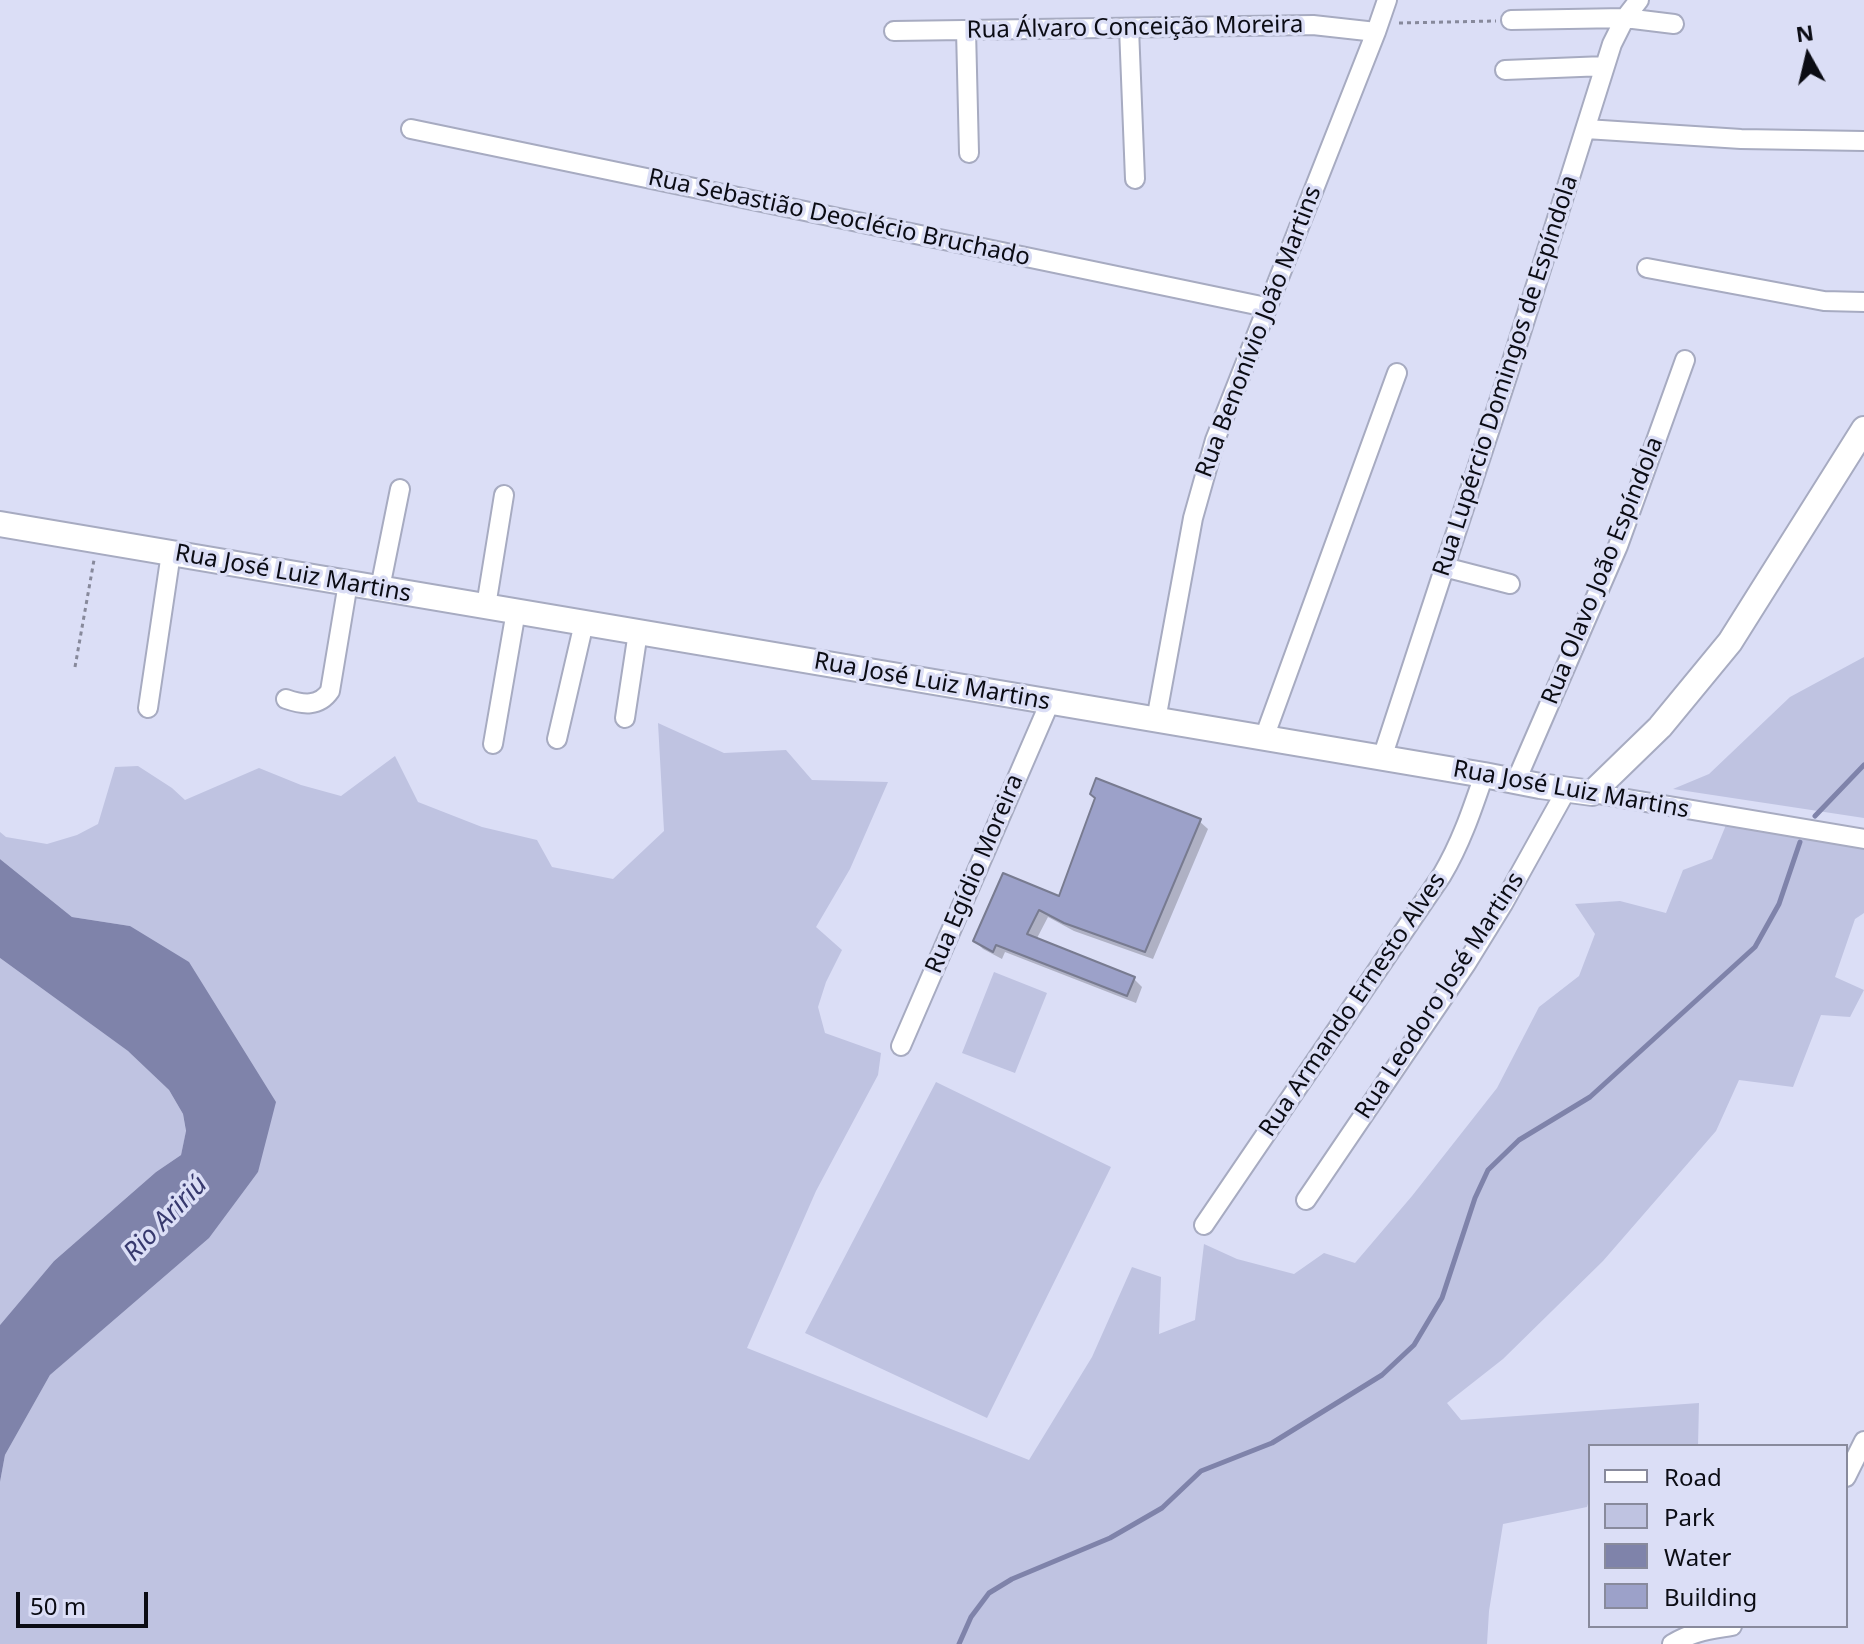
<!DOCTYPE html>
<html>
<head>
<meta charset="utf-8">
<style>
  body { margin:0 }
  #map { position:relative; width:1864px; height:1644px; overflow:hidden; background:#dbdef6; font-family:"Noto Sans",sans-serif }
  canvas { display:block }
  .legend { position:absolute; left:1588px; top:1444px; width:260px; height:184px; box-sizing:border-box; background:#dbdef6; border:2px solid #888a9c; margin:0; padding:10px 14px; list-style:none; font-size:24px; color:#0b0c14 }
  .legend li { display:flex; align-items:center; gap:16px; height:40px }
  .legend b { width:40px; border:2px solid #888a9c }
  .north { position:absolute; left:1768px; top:16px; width:80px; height:80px; -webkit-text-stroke:6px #dbdef6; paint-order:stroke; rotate:352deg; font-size:22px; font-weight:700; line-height:32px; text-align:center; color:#0b0c14 }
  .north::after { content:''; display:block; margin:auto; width:28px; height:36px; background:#0b0c14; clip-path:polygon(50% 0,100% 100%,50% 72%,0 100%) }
  .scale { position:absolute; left:16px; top:1592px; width:132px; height:36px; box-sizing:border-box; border:4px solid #0b0c14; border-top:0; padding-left:10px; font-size:24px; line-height:28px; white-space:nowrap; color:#0b0c14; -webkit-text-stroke:6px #dbdef6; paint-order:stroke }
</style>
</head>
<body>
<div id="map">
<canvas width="1864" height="1644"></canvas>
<ul class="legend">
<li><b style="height:10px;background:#fff"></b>Road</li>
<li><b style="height:22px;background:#bfc3e1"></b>Park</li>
<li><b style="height:22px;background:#7f83aa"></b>Water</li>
<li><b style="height:22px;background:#9ca1c9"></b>Building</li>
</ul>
<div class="north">N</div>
<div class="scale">50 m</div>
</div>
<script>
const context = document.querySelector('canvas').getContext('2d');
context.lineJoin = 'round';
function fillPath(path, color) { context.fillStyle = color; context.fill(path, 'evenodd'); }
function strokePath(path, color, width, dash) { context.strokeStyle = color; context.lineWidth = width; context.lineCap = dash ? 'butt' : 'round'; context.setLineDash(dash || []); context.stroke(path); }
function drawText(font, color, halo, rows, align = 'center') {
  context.font = font + ' "Noto Sans",sans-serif'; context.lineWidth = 7; context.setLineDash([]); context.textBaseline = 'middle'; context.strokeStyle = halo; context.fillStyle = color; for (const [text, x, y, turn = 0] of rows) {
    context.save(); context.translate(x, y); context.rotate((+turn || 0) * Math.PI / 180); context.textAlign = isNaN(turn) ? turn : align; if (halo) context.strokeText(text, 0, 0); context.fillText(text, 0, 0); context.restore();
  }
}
fillPath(new Path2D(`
  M1864 657V818L1673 789 1709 774 1790 697Z
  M658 723 724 753 786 750 812 780 888 782 850 869 816 927 842 950 826 982 818 1007 825 1033 881 1053 878 1075 816 1191 747 1348 1029 1460 1092 1357 1132 1267 1161 1277 1159 1334 1195 1320 1204 1244 1237 1259 1294 1274 1324 1253 1355 1263 1412 1196 1497 1088 1539 1007 1579 976 1595 934 1575 904 1620 901 1666 913 1683 870 1712 859 1726 825 1864 849V913L1855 919 1835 977 1864 990 1850 1017 1821 1015 1793 1087 1739 1080 1716 1131 1603 1261 1503 1359 1447 1403 1461 1420 1699 1403 1698 1446H1590V1497L1587 1507 1503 1524 1489 1611 1487 1644H0V1482L5 1455 50 1375 128 1306 258 1172 130 926 72 917 0 859V832L6 837 47 844 77 835 98 824 115 767 138 766 172 788 185 800 259 768 301 785 341 796 395 756 418 802 482 827 537 840 552 867 613 879 664 831Z
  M0 958 131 1053 169 1090 183 1114 186 1132 181 1155 156 1172 54 1261 0 1325Z
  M994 972 1047 993 1015 1073 962 1053Z
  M936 1082 1111 1167 987 1418 805 1333Z`), '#bfc3e1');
fillPath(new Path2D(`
  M0 859 72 917 130 926 189 962 276 1102 258 1172 209 1238 50 1375 5 1455 0 1482V1325L54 1261 156 1172 181 1155 186 1131 183 1114 169 1090 128 1051 0 958Z`), '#7f83aa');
fillPath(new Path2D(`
  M1199 821 1208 829 1153 959 1074 931 1048 917 1036 940 1134 979 1142 987 1136 1003 1005 952 1002 959 983 949 975 941 1060 898Z`), '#0003');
strokePath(new Path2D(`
  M1815 816 1864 765
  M959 1644 971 1617 989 1593 1012 1579 1110 1538 1162 1508 1201 1471 1272 1443 1382 1375 1414 1345 1442 1298 1475 1198 1488 1170 1519 1140 1590 1097 1755 947 1779 904 1800 842`), '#7f83aa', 5);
const building = new Path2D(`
  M1096 778 1201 819 1145 952 1064 923 1039 910 1027 934 1135 977 1127 996 996 945 993 952 973 941 1003 873 1059 896 1095 798 1090 794Z`);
fillPath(building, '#9ca1c9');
strokePath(building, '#787b90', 2);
const minor = new Path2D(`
  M1511 20 1625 18 1674 24
  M1129 28 1135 179
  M966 30 969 153
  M894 31 1313 25 1376 32
  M1505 70 1605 66
  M411 129 1266 307
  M1586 129 1741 139 1864 141
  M1647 268 1824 301 1864 302
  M1444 567 1510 584
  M380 588 400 489
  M486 606 504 495
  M286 699C303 705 319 707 330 691L348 583
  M148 708 171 553
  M625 718 638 632
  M1156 720 1193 518 1215 440 1376 32 1387 0
  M1264 738 1397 373
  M557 739 584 623
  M493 744 516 611
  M1382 758 1507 377 1612 44 1625 18 1639 0
  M1516 781 1618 546 1685 360
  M1592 793 1864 839
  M901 1046 1050 702
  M1306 1200 1466 964 1503 904 1567 789
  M1204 1225 1442 875C1461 843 1472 810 1484 775
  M1846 1477 1864 1441
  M1672 1644C1694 1631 1709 1630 1732 1626`);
const major = new Path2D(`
  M0 524 1484 775 1540 786 1592 793 1660 727 1730 642 1864 429`);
strokePath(minor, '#a7abc1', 22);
strokePath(major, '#a7abc1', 28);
strokePath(new Path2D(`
  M1399 23 1496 21
  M75 667 94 560`), '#87899b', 3, [4, 4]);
strokePath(minor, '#fff', 18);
strokePath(major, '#fff', 24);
drawText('24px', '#0b0c14', '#dbdef6', [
  ["Rua Álvaro Conceição Moreira",1135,28,-1],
  ["Rua Sebastião Deoclécio Bruchado",839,218,12],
  ["Rua Benonívio João Martins",1259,332,-69],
  ["Rua Lupércio Domingos de Espíndola",1506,376,-72],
  ["Rua Olavo João Espíndola",1603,571,-68],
  ["Rua José Luiz Martins",293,574,10],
  ["Rua José Luiz Martins",932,682,10],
  ["Rua José Luiz Martins",1571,790,10],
  ["Rua Egídio Moreira",975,874,-67],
  ["Rua Leodoro José Martins",1440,996,-57],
  ["Rua Armando Ernesto Alves",1353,1005,-56]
]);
drawText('italic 26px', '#37396e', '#dbdef6', [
  ["Rio Aririú",166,1219,-46]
]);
</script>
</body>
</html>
